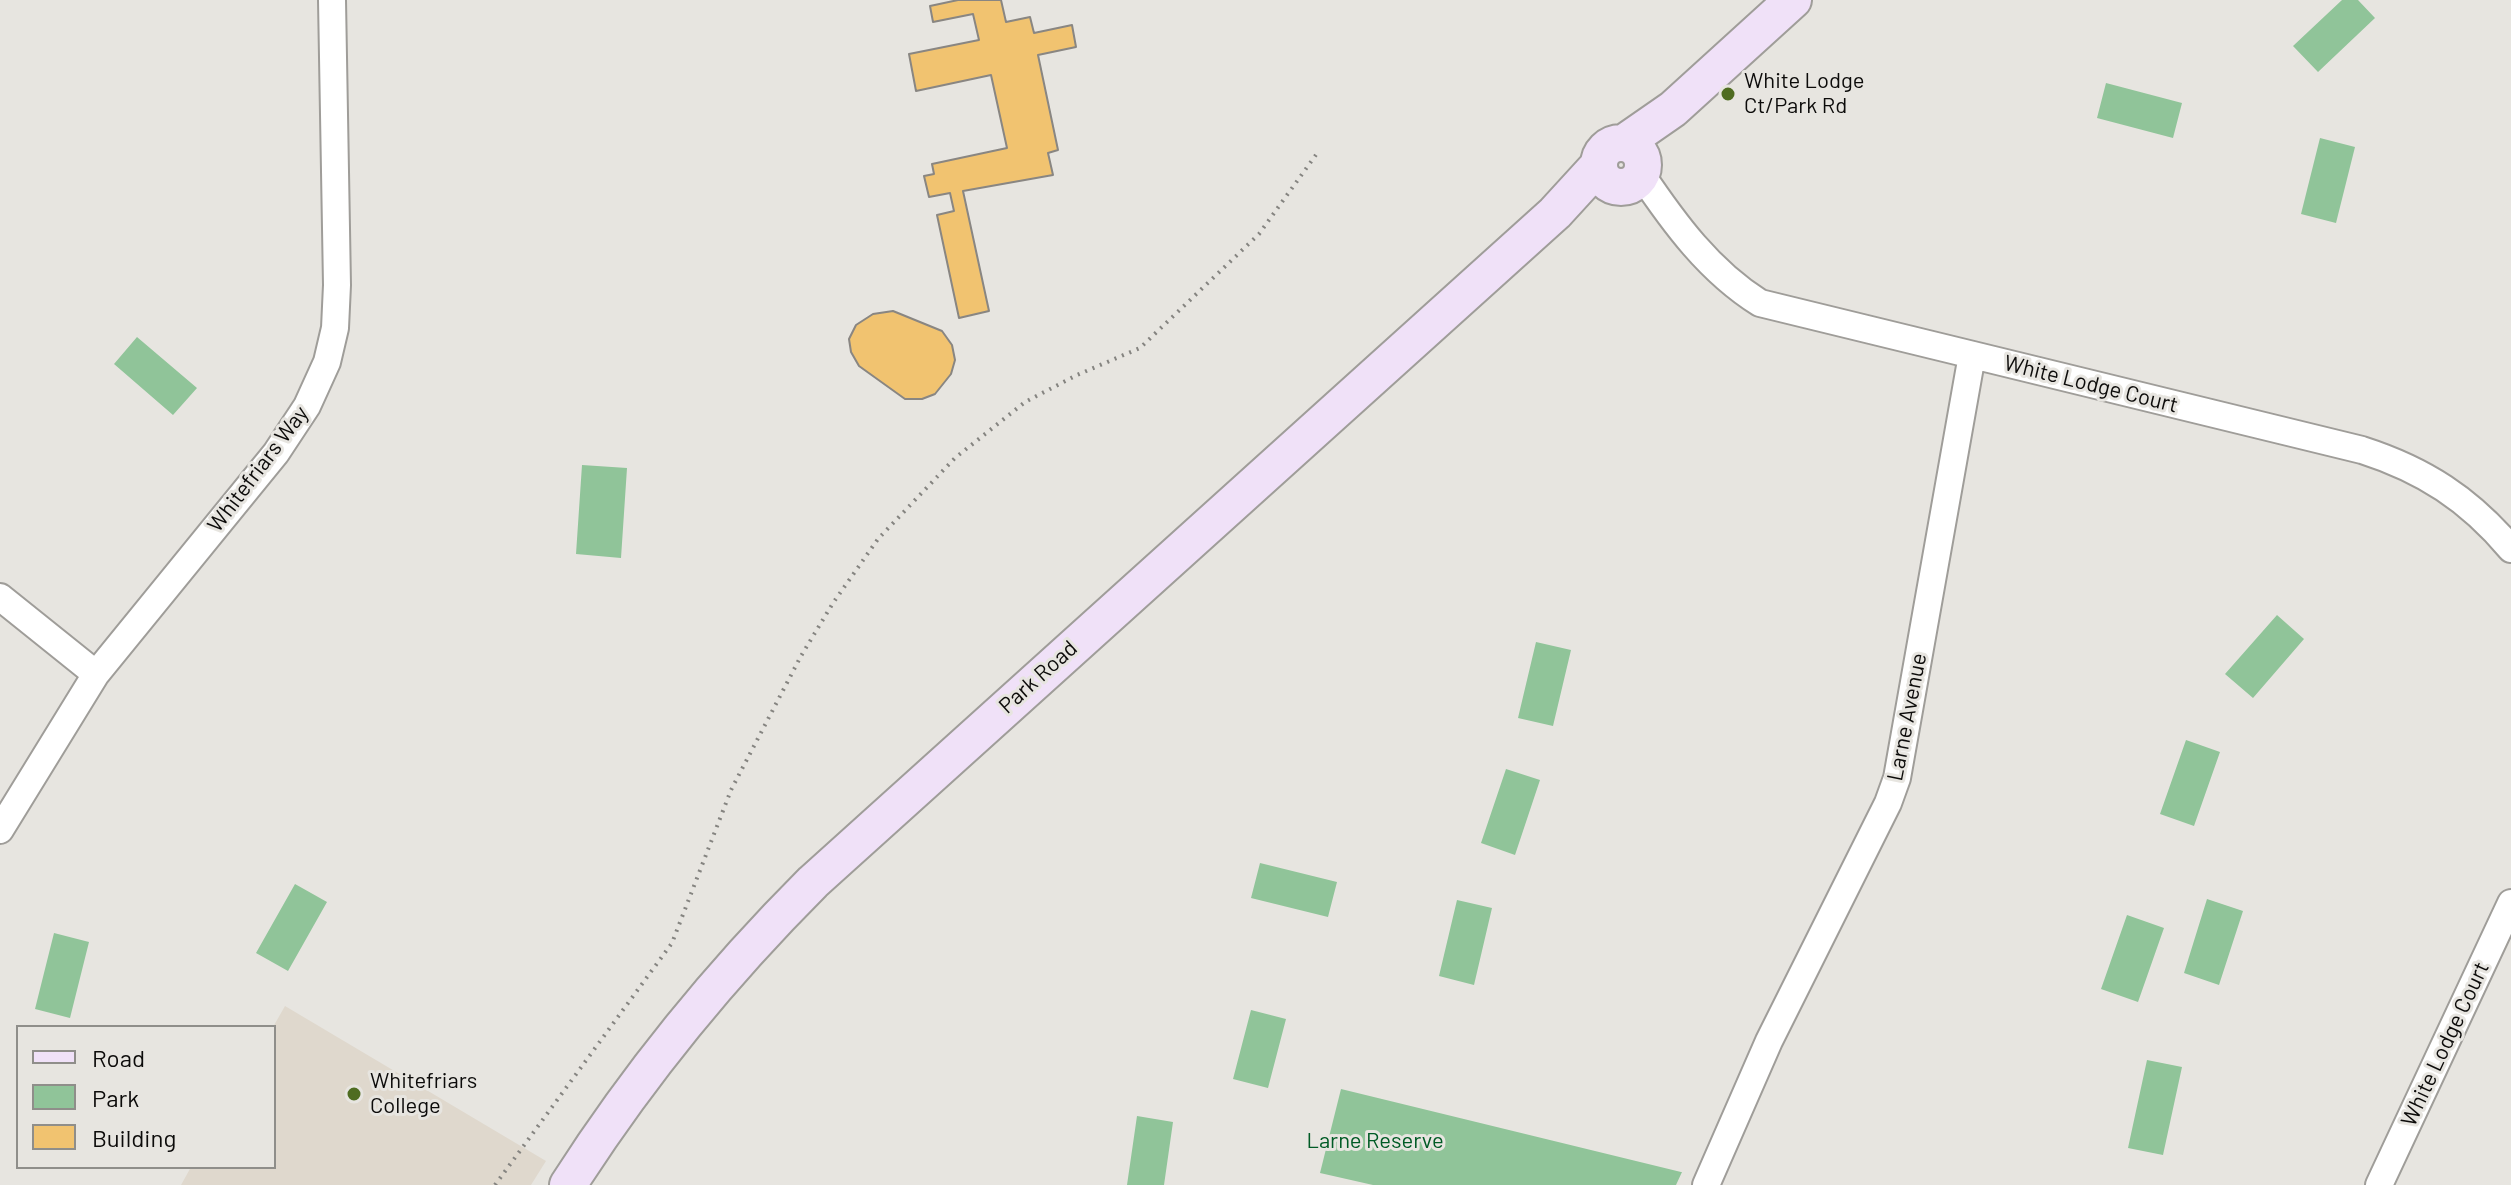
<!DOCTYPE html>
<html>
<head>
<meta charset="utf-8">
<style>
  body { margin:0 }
  #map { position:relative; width:2511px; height:1185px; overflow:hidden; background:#e7e5e0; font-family:Barlow,sans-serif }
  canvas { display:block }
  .legend { position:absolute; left:16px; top:1025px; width:260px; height:144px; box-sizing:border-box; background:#e7e5e0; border:2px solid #8f8e8a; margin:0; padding:10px 14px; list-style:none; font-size:24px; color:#0c0b0a }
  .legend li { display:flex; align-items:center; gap:16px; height:40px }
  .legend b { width:40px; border:2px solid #8f8e8a }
</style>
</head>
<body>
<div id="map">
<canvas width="2511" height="1185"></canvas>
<ul class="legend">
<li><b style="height:10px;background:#f0e1f8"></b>Road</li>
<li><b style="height:22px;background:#90c499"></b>Park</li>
<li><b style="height:22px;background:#f1c370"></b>Building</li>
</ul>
</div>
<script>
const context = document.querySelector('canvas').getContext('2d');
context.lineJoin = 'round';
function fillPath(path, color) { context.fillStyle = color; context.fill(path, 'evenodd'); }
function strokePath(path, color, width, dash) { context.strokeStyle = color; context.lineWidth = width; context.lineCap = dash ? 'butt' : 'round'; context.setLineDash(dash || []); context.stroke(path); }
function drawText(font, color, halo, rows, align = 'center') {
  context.font = font + ' Barlow,sans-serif'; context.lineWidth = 6; context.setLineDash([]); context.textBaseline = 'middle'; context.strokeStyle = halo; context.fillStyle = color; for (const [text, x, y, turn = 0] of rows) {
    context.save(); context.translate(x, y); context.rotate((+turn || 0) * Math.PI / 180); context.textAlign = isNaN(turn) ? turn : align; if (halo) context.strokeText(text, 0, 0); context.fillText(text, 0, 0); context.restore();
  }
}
fillPath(new Path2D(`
  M285 1006 546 1161 531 1185H181L191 1167H274L273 1027Z`), '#dfd8cd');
fillPath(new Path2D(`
  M2342 0H2358L2375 18 2318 72 2293 46Z
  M2106 83 2182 103 2173 138 2097 118Z
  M2320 138 2355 147 2336 223 2301 214Z
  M137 337 197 388 173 415 114 364Z
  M582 465 627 468 621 558 576 554Z
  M2277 615 2304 639 2253 698 2225 674Z
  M1536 642 1571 650 1553 726 1518 718Z
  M2186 740 2220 752 2194 826 2160 814Z
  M1506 769 1540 780 1515 855 1481 843Z
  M1260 863 1337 882 1328 917 1251 898Z
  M295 884 327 902 288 971 256 953Z
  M2207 899 2243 911 2219 985 2184 973Z
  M1457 900 1492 908 1474 985 1439 976Z
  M2127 915 2164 928 2138 1002 2101 989Z
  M54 933 89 942 70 1018 35 1009Z
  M1251 1010 1286 1019 1268 1088 1233 1079Z
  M2147 1060 2182 1067 2163 1155 2128 1148Z
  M1341 1089 1681 1172H1682L1676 1185H1373L1320 1173Z
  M1137 1116 1173 1122 1164 1185H1127Z`), '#90c499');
const building = new Path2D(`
  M958 0H1001L1006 22 1030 17 1034 33 1072 25 1076 47 1038 55 1058 150 1048 153 1053 175 963 191 989 311 959 318 937 215 954 211 950 193 929 197 924 176 934 174 932 164 1007 148 991 75 916 91 909 54 979 40 973 14 933 22 930 6Z
  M893 311 942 331 952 345 955 360 951 374 935 394 922 399H905L859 366 851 352 849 339 856 325 873 314Z`);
fillPath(building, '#f1c370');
strokePath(building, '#898682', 2);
const street = new Path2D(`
  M1641 174C1674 223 1709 271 1760 303L2362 450C2424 470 2469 499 2511 549
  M0 597 96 674
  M0 830 96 674 276 453 307 406 327 362 335 328 337 285 332 0
  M1706 1185 1769 1041 1888 803 1897 778 1972 355
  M2379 1185 2511 903`);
const secondary = new Path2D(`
  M1624 143 1673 109 1793 0
  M1599 165a22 22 0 1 1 44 0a22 22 0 1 1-44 0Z
  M568 1185C639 1074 720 975 813 882L1555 213 1598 166`);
strokePath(street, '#9f9d99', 30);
strokePath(secondary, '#9f9d99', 40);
strokePath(new Path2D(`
  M495 1185 672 943 731 790 801 656 833 603 878 539 955 458 1025 402 1077 375 1140 348 1259 234 1318 152`), '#858480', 4, [2, 6]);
strokePath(street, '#fff', 26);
strokePath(secondary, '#f0e1f8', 36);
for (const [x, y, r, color] of [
  [1728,94,8,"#4f6c21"],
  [354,1094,8,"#4f6c21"]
]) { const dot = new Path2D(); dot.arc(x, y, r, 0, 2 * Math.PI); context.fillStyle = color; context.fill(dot); strokePath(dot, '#e7e5e0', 3); }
drawText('22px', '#0c0b0a', '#e7e5e0', [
  ["White Lodge",1744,81],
  ["Ct/Park Rd",1744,106],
  ["Whitefriars",370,1081],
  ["College",370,1106]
], 'left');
drawText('22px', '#0c0b0a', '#e7e5e0', [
  ["White Lodge Court",2091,384,14],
  ["Whitefriars Way",258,469,-53],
  ["Park Road",1038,677,-42],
  ["Larne Avenue",1907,717,-79],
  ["White Lodge Court",2445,1044,-65]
]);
drawText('22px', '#005b25', '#e7e5e0', [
  ["Larne Reserve",1375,1141]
]);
</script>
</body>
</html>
